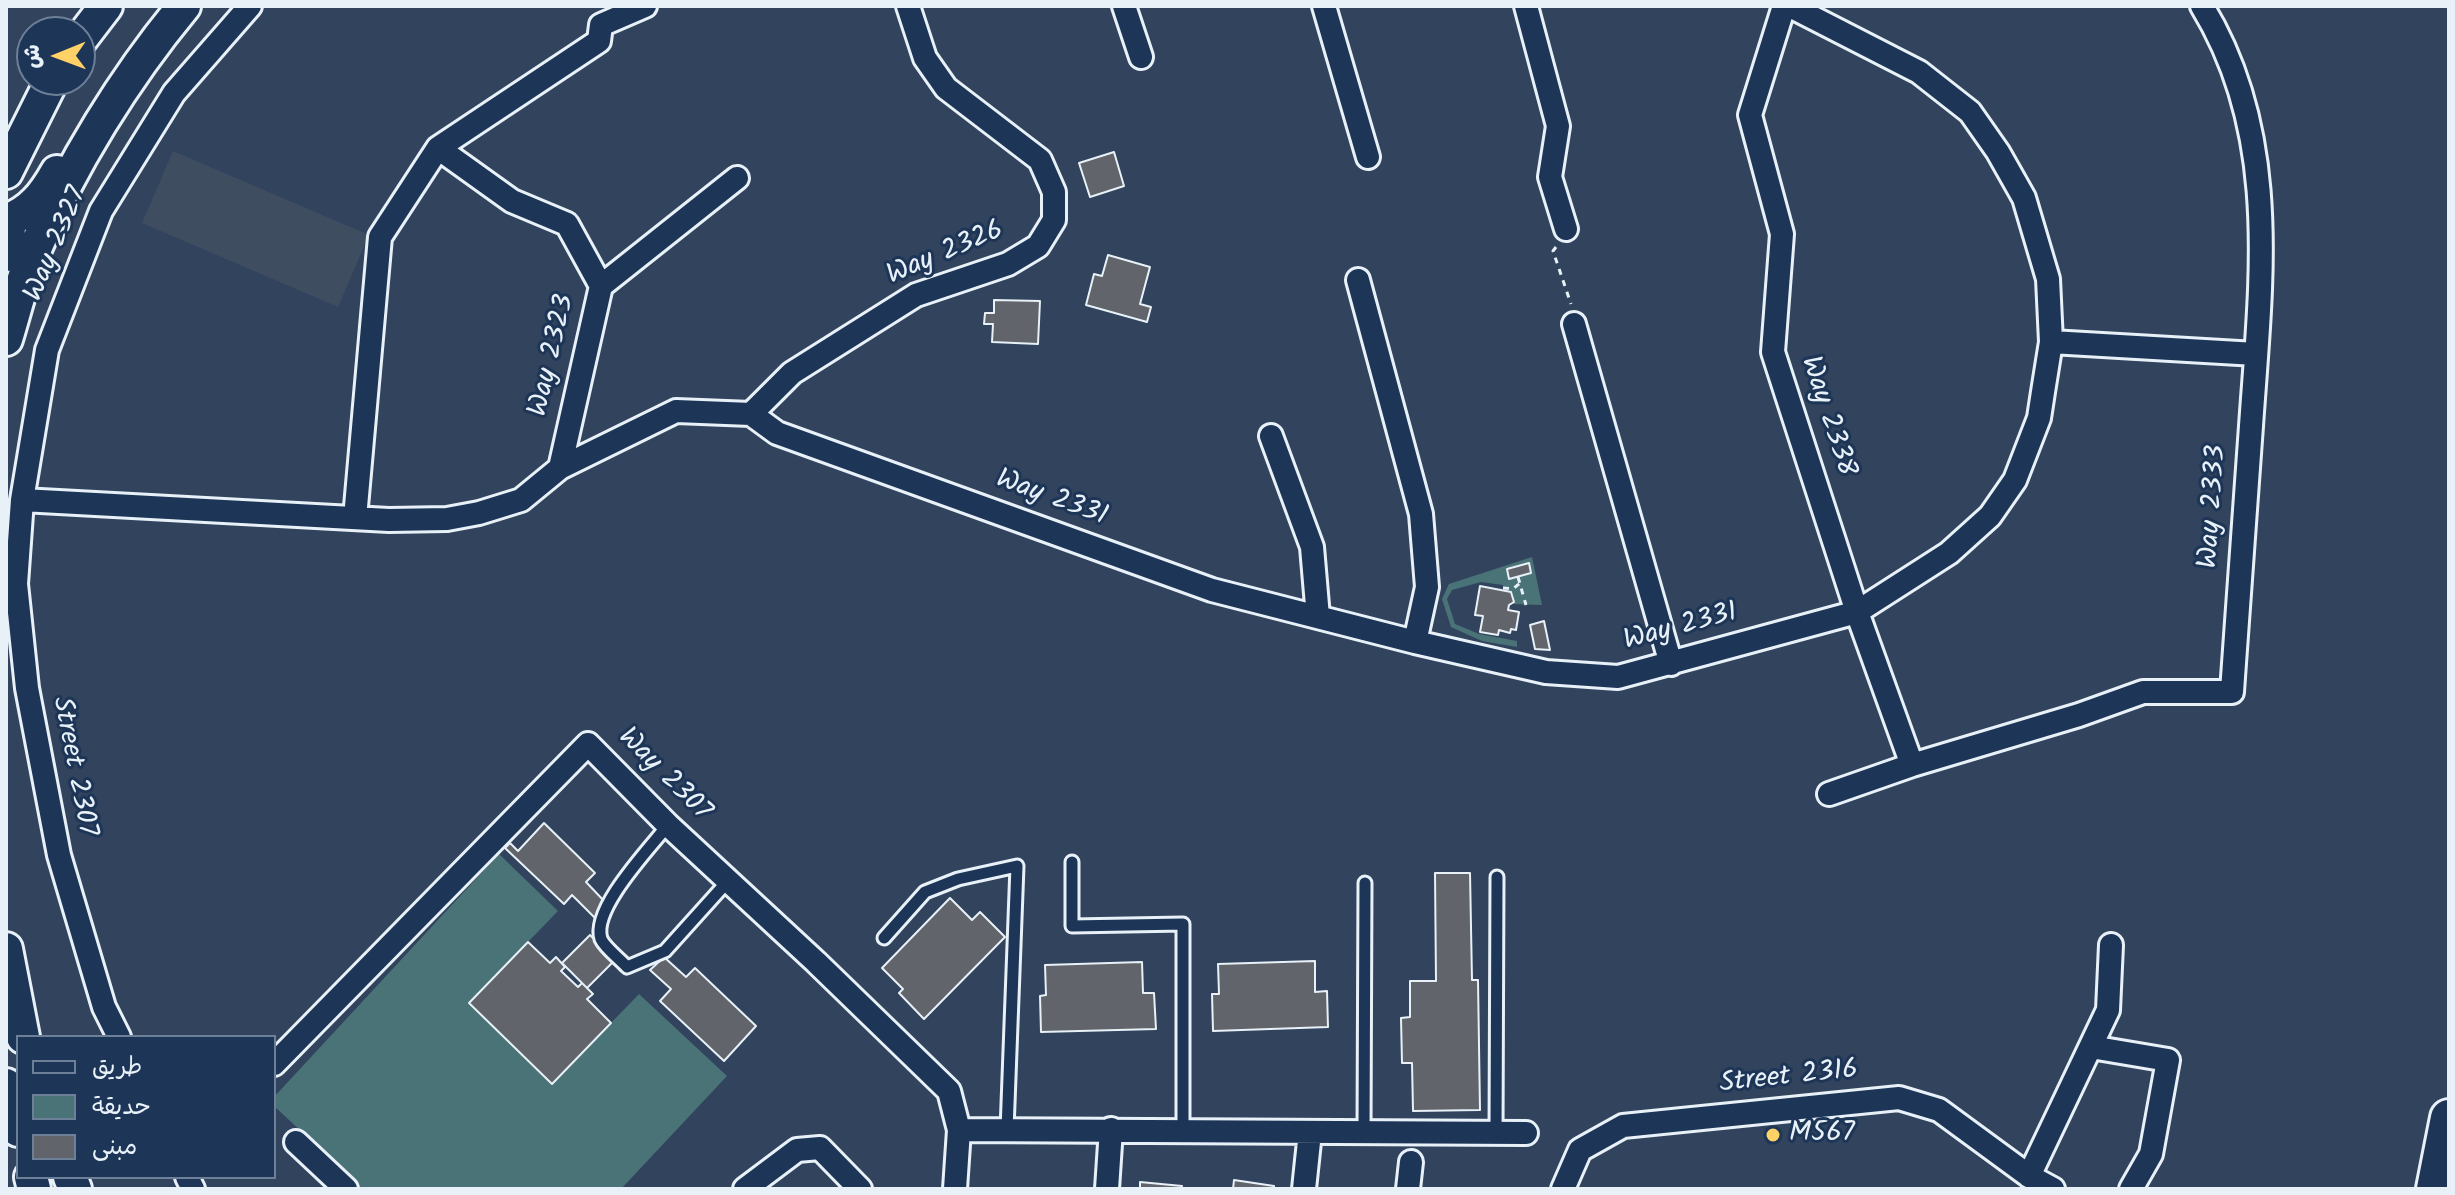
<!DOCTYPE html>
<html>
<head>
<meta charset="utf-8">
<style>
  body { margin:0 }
  #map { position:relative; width:2455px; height:1195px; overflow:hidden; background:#31435d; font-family:Kalam,"Playpen Sans Arabic",sans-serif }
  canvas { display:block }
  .frame { position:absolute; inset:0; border:8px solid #e8f1f8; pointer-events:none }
  .legend { position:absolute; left:16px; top:1035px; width:260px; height:144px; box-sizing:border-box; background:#1d3557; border:2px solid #6e8097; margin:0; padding:10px 14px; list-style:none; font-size:24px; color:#e8f1f8 }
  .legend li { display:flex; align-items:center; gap:16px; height:40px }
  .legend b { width:40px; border:2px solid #6e8097 }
  .north { position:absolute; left:16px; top:16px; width:80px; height:80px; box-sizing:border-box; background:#1d3557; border:2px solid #6e8097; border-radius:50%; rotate:269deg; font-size:22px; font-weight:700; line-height:32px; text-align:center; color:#e8f1f8 }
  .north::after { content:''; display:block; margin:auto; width:28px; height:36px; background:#ffd166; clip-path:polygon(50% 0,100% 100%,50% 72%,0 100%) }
</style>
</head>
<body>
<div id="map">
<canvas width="2455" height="1195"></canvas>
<div class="frame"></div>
<ul class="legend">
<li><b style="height:10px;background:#1d3557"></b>طريق</li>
<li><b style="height:22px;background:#4a7377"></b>حديقة</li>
<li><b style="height:22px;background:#61646b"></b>مبنى</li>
</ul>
<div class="north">ش</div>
</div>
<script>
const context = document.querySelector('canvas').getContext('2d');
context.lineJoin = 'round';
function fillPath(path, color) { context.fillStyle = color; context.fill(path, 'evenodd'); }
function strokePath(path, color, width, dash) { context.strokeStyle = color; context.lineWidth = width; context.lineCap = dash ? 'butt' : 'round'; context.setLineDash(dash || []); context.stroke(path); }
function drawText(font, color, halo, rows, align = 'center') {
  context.font = font + ' Kalam,sans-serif'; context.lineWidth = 6; context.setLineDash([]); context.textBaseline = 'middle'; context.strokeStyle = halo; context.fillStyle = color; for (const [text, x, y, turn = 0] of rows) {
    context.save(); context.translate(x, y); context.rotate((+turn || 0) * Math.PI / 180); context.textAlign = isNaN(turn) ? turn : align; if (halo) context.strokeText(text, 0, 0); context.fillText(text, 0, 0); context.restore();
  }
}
fillPath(new Path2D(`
  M173 151 369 235 338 307 142 223Z`), '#3f4d61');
fillPath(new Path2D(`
  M1532 557 1542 605 1511 604 1513 594 1503 590V585L1481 582 1452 590 1447 599 1455 624 1479 634 1517 641V647L1482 641 1451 627 1442 599 1449 584Z
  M499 854 558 911 469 1003 552 1084 639 994 727 1076 621 1189H363L274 1106V1097Z`), '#4a7377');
const building = new Path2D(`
  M1114 152 1124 186 1090 197 1079 163Z
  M1108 255 1150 267 1140 304 1151 307 1147 322 1086 305 1094 274 1102 276Z
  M994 300 1040 301 1038 344 992 342 993 324H984L985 313H994Z
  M1529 563 1531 573 1509 579 1507 569Z
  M1480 586 1511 592 1514 602 1509 605 1508 610 1519 612 1516 630 1511 629 1510 633 1499 630 1498 635 1480 632 1483 616 1475 615Z
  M1544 621 1550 650 1535 649 1530 625Z
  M544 823 595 873 586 882 606 903 596 919 572 895 564 904 505 848 510 843 518 851Z
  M1435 873H1470L1472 980H1478L1480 1110 1413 1111 1412 1063H1402L1401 1018 1410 1017V981H1436Z
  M950 898 972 920 980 912 1005 937 924 1019 899 993 903 989 882 968Z
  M590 935 615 960 587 988 562 963Z
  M528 942 550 963 556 957 565 967 561 971 578 987 582 983 593 994 587 999 611 1023 552 1084 469 1003Z
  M664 957 686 977 695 968 756 1026 724 1061 660 1001 671 989 650 970Z
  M1315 961V992L1327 991 1328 1027 1213 1031 1212 994H1219L1218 964Z
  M1142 962 1143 993H1154L1156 1029 1041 1032 1040 996 1046 995 1045 965Z
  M1234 1180 1274 1186V1189H1233Z
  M1140 1182 1182 1186 1181 1189H1140Z`);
fillPath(building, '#61646b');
strokePath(building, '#e8f1f8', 2);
const service = new Path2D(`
  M668 825C650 848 591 909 601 939 605 948 620 959 627 967L665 951 728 881
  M1072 862V926L1183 924V1130
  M884 938 925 892 958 879 1017 866 1007 1130
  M1364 1131 1365 883
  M1496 1133 1497 877`);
const minor = new Path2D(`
  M1124 6 1141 57
  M1324 6 1368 157
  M1526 6 1558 126 1550 177 1566 229
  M1784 6 1750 115 1782 234 1773 352 1857 612 1912 765
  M438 148 512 201 567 224 601 286 560 468
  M1358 280 1421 514 1427 587 1415 642
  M601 286 737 178
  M1574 324 1671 664
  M2051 342 2256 354
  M751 414 777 433 1212 590 1415 642 1546 672 1618 677 1857 612 1949 553 1990 516 2015 480 2039 418 2043 392 2051 342 2048 279 2024 198 1998 152 1970 112 1919 72 1790 6
  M751 414 792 373 916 295 1008 264 1038 246 1054 220V192L1040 160 946 88 925 58 908 6
  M1271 436 1312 547 1318 617
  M22 500 389 520 447 519 479 513 521 500 560 468 676 411 751 414
  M355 518 380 237 438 148 599 41 601 25 645 6
  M1829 794 1912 765 2079 715 2143 692H2232C2238 603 2245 514 2251 426 2261 281 2281 135 2202 6
  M119 1037 104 1007 59 855 27 688 16 584 22 500 47 350 101 211 174 93 250 6
  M2091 1047 2168 1060 2151 1154 2131 1189
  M274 1064 588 744 668 825 816 962 949 1091 959 1130 955 1189
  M959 1130 1526 1133
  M296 1142 346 1189
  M2029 1176 2108 1010 2111 945
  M187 1177 193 1189
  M745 1189 797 1150 820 1148 860 1189
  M1107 1189 1111 1129
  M1304 1189 1310 1132
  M1408 1189 1411 1162
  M1563 1189 1580 1150 1623 1126 1899 1098 1939 1110 2029 1176 2053 1189`);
const secondary = new Path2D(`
  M80 40 106 6
  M6 172 52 80
  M6 219 9 228 6 255
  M6 221C31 212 44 195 57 172
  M6 339C15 310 22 279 34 251 70 166 125 77 184 6
  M6 949 23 1037
  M6 1085 18 1130
  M31 1177 34 1189
  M70 1177 75 1189`);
const primary = new Path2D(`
  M2435 1189 2449 1118`);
strokePath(service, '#e8f1f8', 17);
strokePath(minor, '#e8f1f8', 28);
strokePath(secondary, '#e8f1f8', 38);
strokePath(primary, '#e8f1f8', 42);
strokePath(new Path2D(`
  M1556 247 1553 251 1571 304
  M1518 577 1526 605
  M1503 588 1513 589 1520 583`), '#e8f1f8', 3, [6, 6]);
strokePath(service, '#1d3557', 11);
strokePath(minor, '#1d3557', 22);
strokePath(secondary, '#1d3557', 32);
strokePath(primary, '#1d3557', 36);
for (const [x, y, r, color] of [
  [1773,1135,8,"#ffd166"]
]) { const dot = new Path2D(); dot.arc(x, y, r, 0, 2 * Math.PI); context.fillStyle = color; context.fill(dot); strokePath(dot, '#1d3557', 3); }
drawText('28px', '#e8f1f8', '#1d3557', [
  ["Way 2327",58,245,-67],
  ["Way 2326",946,255,-23],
  ["Way 2323",554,356,-77],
  ["Way 2338",1826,417,72],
  ["Way 2331",1051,500,20],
  ["Way 2333",2215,507,-86],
  ["Way 2331",1681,629,-15],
  ["Street 2307",72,767,79],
  ["Way 2307",663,776,45],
  ["Street 2316",1789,1079,-6]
]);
drawText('28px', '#e8f1f8', '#1d3557', [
  ["M567",1789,1135]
], 'left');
</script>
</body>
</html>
